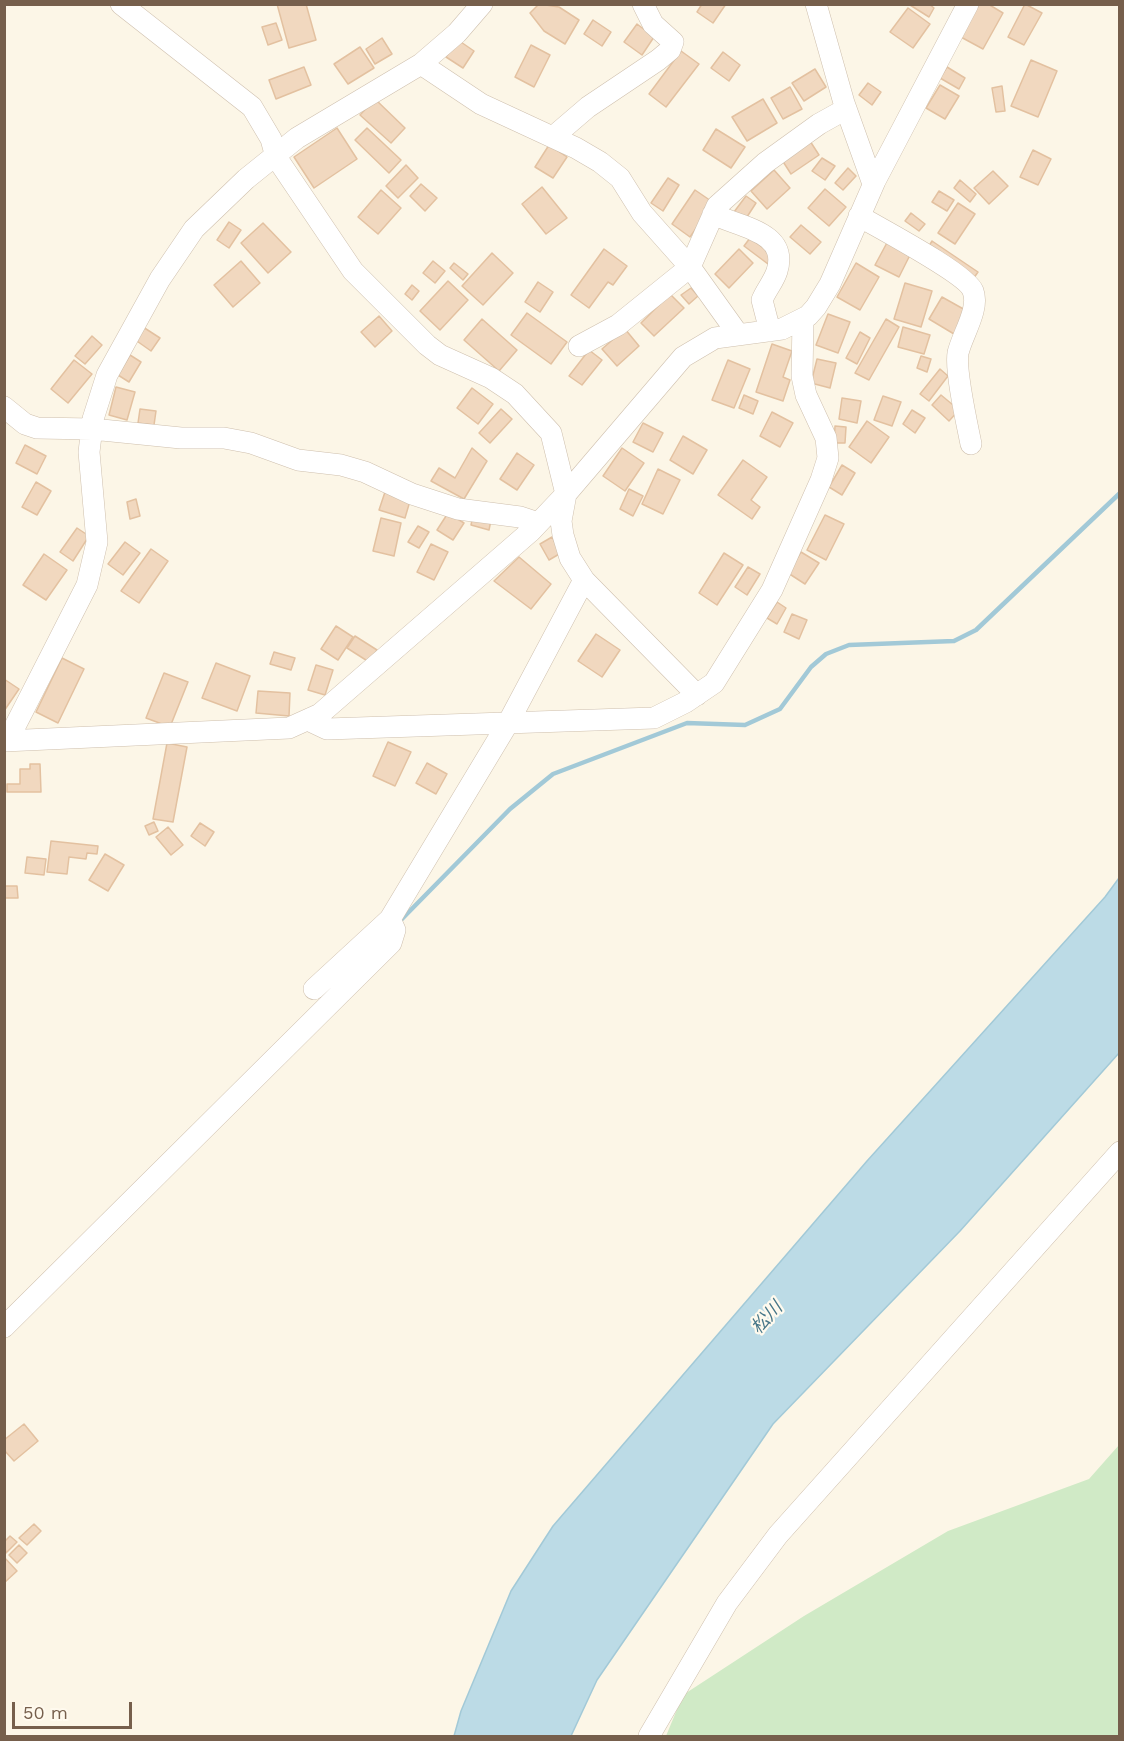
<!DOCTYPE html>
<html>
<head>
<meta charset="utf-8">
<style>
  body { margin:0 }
  #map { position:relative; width:1124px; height:1741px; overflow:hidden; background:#fcf6e7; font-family:"Work Sans",sans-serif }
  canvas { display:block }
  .frame { position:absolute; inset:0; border:6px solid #765f4c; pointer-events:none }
  .scale { position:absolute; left:12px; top:1702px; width:120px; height:27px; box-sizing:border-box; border:3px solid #765f4c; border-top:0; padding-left:8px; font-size:18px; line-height:21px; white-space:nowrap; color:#765f4c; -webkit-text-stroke:4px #fffaee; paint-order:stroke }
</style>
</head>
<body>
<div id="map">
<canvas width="1124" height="1741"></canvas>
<div class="frame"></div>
<div class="scale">50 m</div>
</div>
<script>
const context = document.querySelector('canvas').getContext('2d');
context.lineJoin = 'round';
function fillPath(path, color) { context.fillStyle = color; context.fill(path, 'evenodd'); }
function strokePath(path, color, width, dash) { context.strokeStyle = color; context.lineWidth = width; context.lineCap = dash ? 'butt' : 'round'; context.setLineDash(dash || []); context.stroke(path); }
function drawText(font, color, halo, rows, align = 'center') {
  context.font = font + ' "Work Sans","Noto Sans JP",sans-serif'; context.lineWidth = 4.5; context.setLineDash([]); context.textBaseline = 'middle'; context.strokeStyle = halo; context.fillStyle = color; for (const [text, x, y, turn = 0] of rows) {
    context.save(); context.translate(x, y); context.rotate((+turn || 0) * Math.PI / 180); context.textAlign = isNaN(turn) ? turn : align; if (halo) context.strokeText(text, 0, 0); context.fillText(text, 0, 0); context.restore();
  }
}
fillPath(new Path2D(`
  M1119 1445V1736H666L683 1695 804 1616 948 1531 1089 1479Z`), '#d0eac6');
const water = new Path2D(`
  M1119 878V1053L960 1231 773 1424 597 1680 571 1736H454L461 1711 511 1591 553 1526 867 1161 1105 897Z`);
fillPath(water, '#bcdbe6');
strokePath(water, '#a2c9d7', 1.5);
strokePath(new Path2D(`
  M398 923 510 809 553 774 687 723 745 725 780 709 811 667 826 654 849 645 954 641 976 630 1120 493`), '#a2c9d7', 4.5);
const building = new Path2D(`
  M277 4H306L316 40 289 48Z
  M539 4 559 7 579 20 565 44 544 31 530 13Z
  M702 4H726L713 23 697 12Z
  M929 4 934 8 929 17 910 5Z
  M976 4H988L1003 13 983 49 959 36Z
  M1025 4 1042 13 1024 45 1008 37Z
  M908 8 930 24 913 48 890 32Z
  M593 20 611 32 602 46 584 34Z
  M276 23 282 40 268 45 262 27Z
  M637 24 654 37 642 55 624 42Z
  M382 38 392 54 375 64 366 49Z
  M458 40 474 51 463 68 446 57Z
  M531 45 550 55 534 87 515 77Z
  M360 47 374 68 348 84 334 64Z
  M681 51 699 64 666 107 649 94Z
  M723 52 740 65 729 81 711 68Z
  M1031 60 1057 71 1038 117 1011 106Z
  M304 67 311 85 276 99 269 80Z
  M947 67 965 78 959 89 940 78Z
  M815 69 826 87 804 101 792 83Z
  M868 83 881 92 872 105 859 95Z
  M940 85 959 96 945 119 926 108Z
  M1002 86 1005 111 996 112 992 88Z
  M790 87 802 109 783 119 771 98Z
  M375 99 405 128 391 143 360 115Z
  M763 99 777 123 747 141 732 117Z
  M337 128 357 159 314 188 294 157Z
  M367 128 401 160 389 173 355 140Z
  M716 129 745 147 731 168 703 150Z
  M810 141 819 155 791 174 782 160Z
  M549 145 567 157 553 178 535 167Z
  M1033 150 1051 159 1038 185 1020 177Z
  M822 158 835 166 825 180 812 171Z
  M406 165 418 178 398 198 386 186Z
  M848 168 856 176 843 190 835 183Z
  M774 170 790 188 767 209 751 191Z
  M993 171 1008 186 989 204 974 188Z
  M668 178 679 185 663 211 651 203Z
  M960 180 976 194 970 202 954 188Z
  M421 184 437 198 425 211 410 196Z
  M542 187 567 218 546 234 522 204Z
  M825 189 846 207 829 226 808 208Z
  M381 190 401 208 378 234 358 217Z
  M695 190 714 203 690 237 672 224Z
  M939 191 954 200 947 211 932 202Z
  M746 196 756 203 745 220 734 212Z
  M958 203 975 214 955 244 938 233Z
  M911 213 925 224 919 231 905 221Z
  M229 222 241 230 229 248 217 240Z
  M263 223 291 252 268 273 241 243Z
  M801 225 821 242 810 254 790 237Z
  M750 238 774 256 768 264 744 246Z
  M889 239 912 251 899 277 875 265Z
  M932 241 978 272 971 282 926 251Z
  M604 249 627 266 613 285 608 282 589 308 571 295Z
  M739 249 753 263 729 288 715 274Z
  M492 253 513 273 483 305 462 286Z
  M241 261 260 283 233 307 214 285Z
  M433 261 445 271 435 283 423 273Z
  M454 263 468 274 463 280 450 268Z
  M856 263 879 277 860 310 837 297Z
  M448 281 468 300 440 330 420 311Z
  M538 282 553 292 540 312 525 302Z
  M905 283 932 291 921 327 894 319Z
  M412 285 419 291 412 300 405 294Z
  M691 288 698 296 689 304 681 295Z
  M670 294 684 308 654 336 641 323Z
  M942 297 967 311 954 334 929 319Z
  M527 313 567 342 551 364 511 335Z
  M828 314 850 322 838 353 816 345Z
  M379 316 392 331 375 347 361 332Z
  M482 319 517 350 499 371 464 340Z
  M886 319 899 327 869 380 855 373Z
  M143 327 160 338 151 351 134 339Z
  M903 327 930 335 924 354 898 347Z
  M625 329 639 346 617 366 602 349Z
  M860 332 870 338 857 364 846 358Z
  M92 336 102 345 85 364 75 356Z
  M772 344 792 351 783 377 790 380 783 401 756 392Z
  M589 350 602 360 582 385 569 376Z
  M130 355 141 362 129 382 118 375Z
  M921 356 931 359 927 372 917 368Z
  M817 359 836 363 830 388 811 383Z
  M74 360 92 374 68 403 51 389Z
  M728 360 750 369 734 408 712 400Z
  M940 369 948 376 929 401 920 394Z
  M116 387 135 392 127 420 109 415Z
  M472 388 493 404 478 424 457 408Z
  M744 395 758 401 753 414 739 408Z
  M941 395 959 410 949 421 932 405Z
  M883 396 901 402 892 426 874 420Z
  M842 398 861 401 857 423 839 419Z
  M140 409 156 411 154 425 138 423Z
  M501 409 512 419 490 443 479 433Z
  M912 410 925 418 915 433 903 424Z
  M772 412 793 423 780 447 760 436Z
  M867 421 889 437 871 463 849 447Z
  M643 423 663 433 653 452 633 442Z
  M835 426 846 427 845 443H834Z
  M683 436 707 450 693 474 670 460Z
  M25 445 46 456 37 474 16 463Z
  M472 448 487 461 464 499 431 481 439 468 455 478Z
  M622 448 644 463 625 491 603 476Z
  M517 453 534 465 517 490 500 479Z
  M743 460 767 477 751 500 760 507 752 519 718 495Z
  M842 465 855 473 842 495 829 487Z
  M658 469 680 480 663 514 642 504Z
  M36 482 51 491 37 515 22 507Z
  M629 489 643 496 633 516 620 509Z
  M385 492 410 501 405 518 379 510Z
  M136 499 140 516 130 519 127 502Z
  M448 513 464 523 453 540 437 530Z
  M473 515 491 520 489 530 471 525Z
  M825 515 844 524 826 560 807 550Z
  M381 518 401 523 394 556 373 551Z
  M418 526 429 532 419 548 408 542Z
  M77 528 89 536 73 561 60 552Z
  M552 537 561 553 549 560 540 544Z
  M125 542 140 553 123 575 108 564Z
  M431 544 448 552 434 580 417 572Z
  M151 549 168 561 139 603 121 591Z
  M801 552 819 563 805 584 788 573Z
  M724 553 743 565 717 605 699 593Z
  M44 554 67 570 46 600 23 585Z
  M519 557 551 584 531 609 494 581Z
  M748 567 760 574 747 595 735 587Z
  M777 602 786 608 777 624 767 618Z
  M792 614 807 620 799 639 784 632Z
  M336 626 353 637 338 660 321 649Z
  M596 634 620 650 602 677 578 661Z
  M355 636 377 650 369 662 347 648Z
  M274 652 295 658 291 670 270 664Z
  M62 658 84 669 58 723 36 712Z
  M216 663 250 676 237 711 202 698Z
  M316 665 333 670 325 695 308 690Z
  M164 673 188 682 170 727 146 718Z
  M4 679 19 689 4 711Z
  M258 691 290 693 289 716 256 713Z
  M388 742 411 752 395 786 373 776Z
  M167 743 187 747 173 822 153 819Z
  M427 763 447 774 436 794 416 783Z
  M30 764H40L41 792H7V784H20V769H30Z
  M154 822 158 831 149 835 145 826Z
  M200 823 214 832 205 846 191 836Z
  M168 827 183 845 171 855 156 837Z
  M51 841 98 846 97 854 87 853 86 859 69 857 67 874 47 872Z
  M105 854 124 865 108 891 89 880Z
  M27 857 46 859 44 875 25 873Z
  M4 886H17L18 898H4Z
  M24 1424 38 1441 14 1461 4 1450V1440Z
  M34 1524 41 1531 27 1545 19 1538Z
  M10 1536 17 1542 6 1553 4 1542Z
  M19 1545 27 1553 17 1563 9 1555Z
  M4 1557 17 1571 4 1583Z`);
fillPath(building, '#f1d8bf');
strokePath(building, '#e3c1a0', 1.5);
const minor = new Path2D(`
  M121 4 252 107 271 139 276 157 353 271 427 345 440 355 491 378 515 394 551 433 566 494 561 521 563 535 570 558 584 580 697 695
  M816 4 844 103 873 184
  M421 64 481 104 576 148 600 162 620 178 642 213 690 267 738 334
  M553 137 588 107 658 60 670 50 673 42 653 24 643 4
  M713 214C738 227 789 231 777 271 774 281 766 290 762 300L770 331
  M859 216C879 228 967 274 973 291 980 309 962 335 958 353 955 371 967 424 971 444
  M579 346 618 325 690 267 717 206 765 163 819 124 846 109
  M4 407 25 424 37 428 92 429 181 438H224L251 443 298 460 341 465 365 472 412 494 458 509 520 517 538 523
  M308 720 327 729 654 718 686 702 714 683 772 590 821 480 828 458 826 438 806 395 802 376 803 319
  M8 740 87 585 97 542 89 452 93 419 107 375 160 279 194 229 246 179 297 138 421 64 457 33 482 4
  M4 741 289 728 320 714 531 531 566 494 683 357 715 338 782 329 808 316 816 307 830 284 875 181 968 4
  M314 989 390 919 508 723 584 580
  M4 1327 391 943 395 930 390 919
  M649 1736 727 1603 778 1535 1120 1152`);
strokePath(minor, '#cebfad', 22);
strokePath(minor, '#fff', 21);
drawText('italic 18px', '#467688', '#fffaee', [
  ["松川",767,1318,-47]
]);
</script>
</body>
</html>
